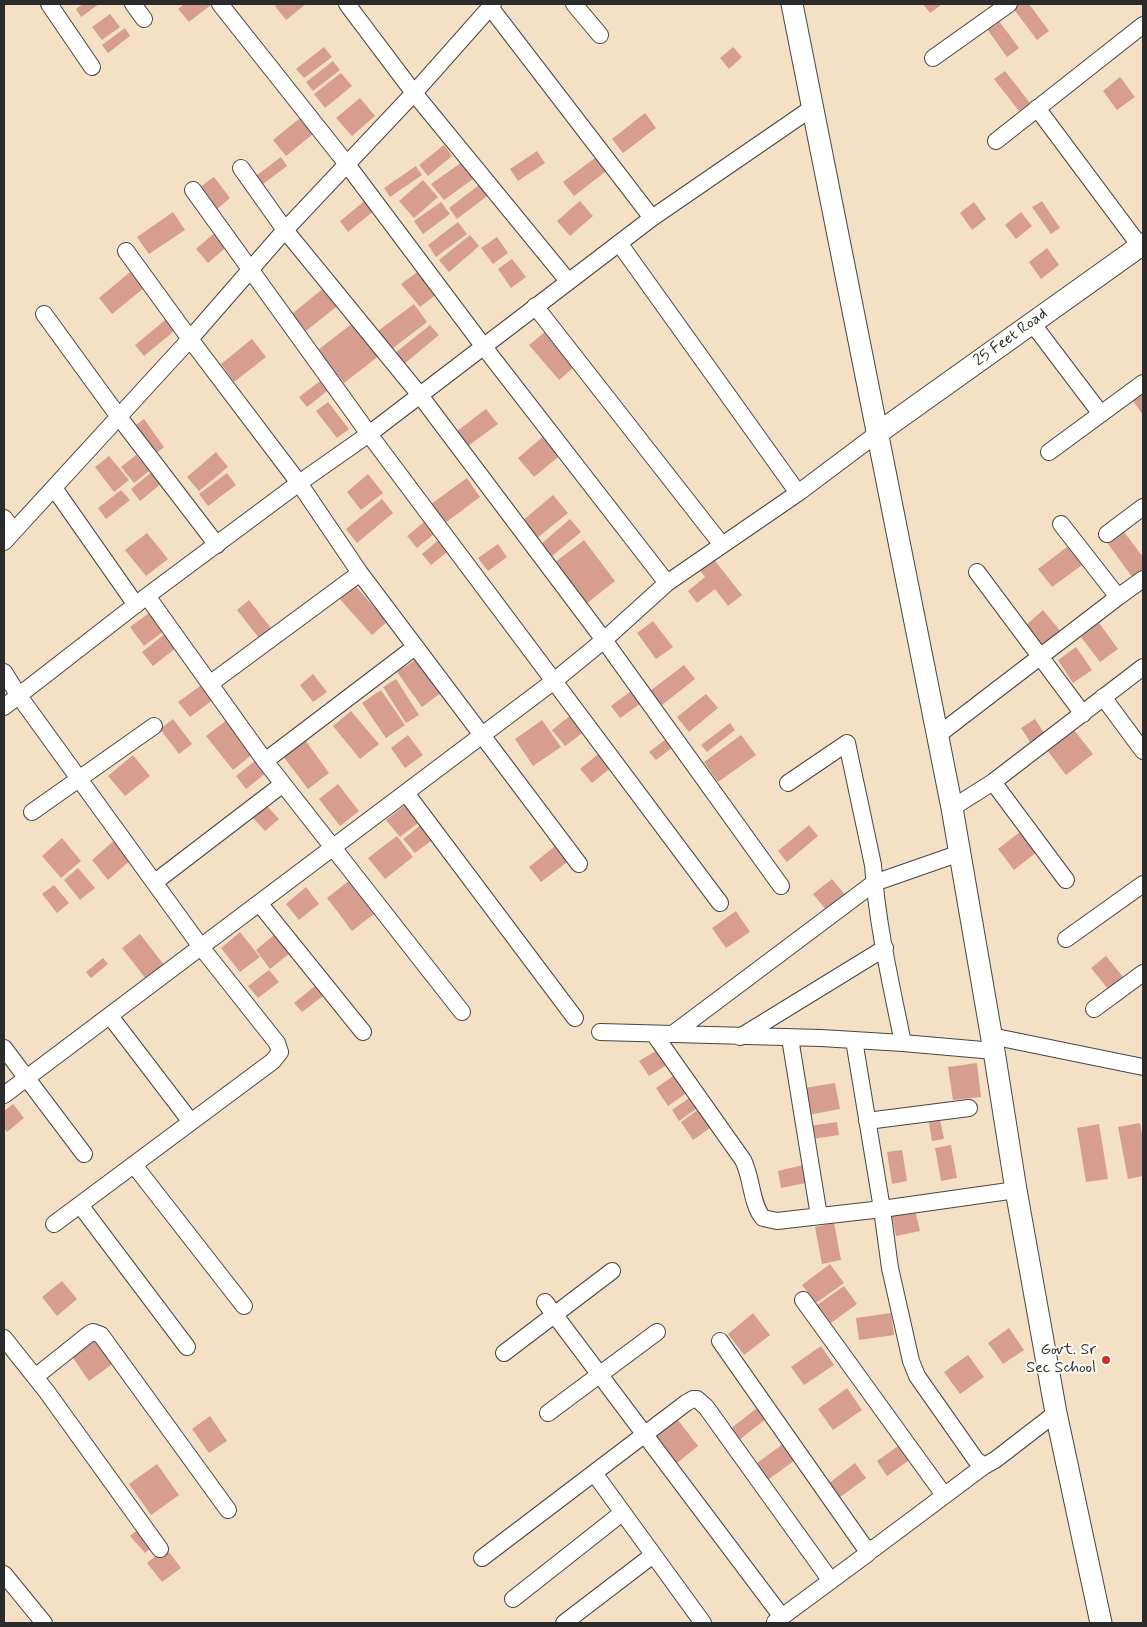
<!DOCTYPE html>
<html>
<head>
<meta charset="utf-8">
<style>
  body { margin:0 }
  #map { position:relative; width:1147px; height:1627px; overflow:hidden; background:#f3e0c5; font-family:Mynerve,sans-serif }
  canvas { display:block }
  .frame { position:absolute; inset:0; border:5px solid #2b2b2b; pointer-events:none }
</style>
</head>
<body>
<div id="map">
<canvas width="1147" height="1627"></canvas>
<div class="frame"></div>
</div>
<script>
const context = document.querySelector('canvas').getContext('2d');
context.lineJoin = 'round';
function fillPath(path, color) { context.fillStyle = color; context.fill(path, 'evenodd'); }
function strokePath(path, color, width, dash) { context.strokeStyle = color; context.lineWidth = width; context.lineCap = dash ? 'butt' : 'round'; context.setLineDash(dash || []); context.stroke(path); }
function drawText(font, color, halo, rows, align = 'center') {
  context.font = font + ' Mynerve,sans-serif'; context.lineWidth = 4; context.setLineDash([]); context.textBaseline = 'middle'; context.strokeStyle = halo; context.fillStyle = color; for (const [text, x, y, turn = 0] of rows) {
    context.save(); context.translate(x, y); context.rotate((+turn || 0) * Math.PI / 180); context.textAlign = isNaN(turn) ? turn : align; if (halo) context.strokeText(text, 0, 0); context.fillText(text, 0, 0); context.restore();
  }
}
fillPath(new Path2D(`
  M83 4H99L81 17 76 9Z
  M184 4H212L189 22 178 9Z
  M278 4H306L286 20 275 6Z
  M923 4H940L941 5 930 13Z
  M1020 4H1029L1049 31 1037 40 1013 8Z
  M110 14 120 27 102 40 92 27Z
  M996 17 1019 48 1007 57 985 26Z
  M125 28 130 36 108 53 102 45Z
  M324 47 332 57 304 78 296 69Z
  M733 47 742 57 729 69 720 58Z
  M333 61 340 70 313 91 306 82Z
  M1005 71 1030 103 1019 111 994 79Z
  M341 73 352 86 325 108 314 94Z
  M1120 77 1135 97 1117 110 1103 91Z
  M360 98 375 116 352 136 336 118Z
  M645 113 656 128 623 153 612 139Z
  M300 118 313 134 286 156 273 140Z
  M444 145 452 156 428 176 419 165Z
  M537 151 545 163 518 181 510 169Z
  M599 155 609 169 574 196 563 182Z
  M281 157 287 166 259 187 253 178Z
  M465 160 477 176 444 200 431 184Z
  M416 166 422 175 390 197 384 188Z
  M214 177 230 198 216 210 199 188Z
  M423 180 438 197 414 218 399 201Z
  M483 182 491 193 457 219 449 208Z
  M367 199 375 210 348 232 340 221Z
  M580 201 593 216 570 236 557 221Z
  M1042 201 1060 228 1051 234 1032 207Z
  M441 202 450 214 423 234 414 221Z
  M974 202 986 219 972 230 960 213Z
  M173 212 185 230 149 254 137 237Z
  M1021 212 1032 226 1016 239 1005 225Z
  M458 222 467 234 436 257 428 245Z
  M219 229 231 243 208 263 196 249Z
  M470 235 479 246 449 272 439 260Z
  M497 237 508 253 493 264 481 248Z
  M1047 248 1059 265 1041 279 1029 262Z
  M512 259 526 277 511 288 498 269Z
  M420 270 438 293 420 307 401 284Z
  M130 272 144 288 112 314 99 298Z
  M326 286 341 303 306 331 292 314Z
  M414 304 427 322 392 349 378 331Z
  M170 316 179 327 144 356 135 345Z
  M354 322 380 355 344 383 318 350Z
  M430 325 439 335 404 364 395 353Z
  M545 332 574 367 559 380 529 345Z
  M252 339 266 357 234 382 221 364Z
  M324 378 331 388 307 407 299 397Z
  M1140 391 1143 395V415L1131 398Z
  M328 402 349 429 337 438 316 411Z
  M486 409 498 424 468 446 457 431Z
  M144 419 164 447 153 456 132 428Z
  M546 434 563 453 534 477 518 458Z
  M216 452 228 467 199 491 187 477Z
  M136 455 149 471 134 483 121 467Z
  M109 456 129 480 114 492 95 467Z
  M153 471 162 483 140 501 131 489Z
  M227 473 236 485 208 506 199 494Z
  M368 474 383 493 361 510 347 492Z
  M467 478 480 497 445 523 431 504Z
  M121 490 130 500 106 519 98 508Z
  M553 495 568 513 536 539 521 522Z
  M382 499 393 513 357 543 346 529Z
  M429 518 439 530 417 548 407 536Z
  M570 519 581 532 551 557 540 545Z
  M1121 528 1143 557V570L1133 578 1105 540Z
  M147 533 168 559 146 576 125 550Z
  M442 537 451 549 431 565 422 554Z
  M584 540 615 581 586 604 554 563Z
  M498 544 507 557 488 571 478 558Z
  M1071 544 1078 553 1075 555 1082 565 1052 587 1038 569Z
  M712 557 742 595 728 606 715 589 697 603 688 591 705 577 698 568Z
  M352 582 387 622 372 635 337 596Z
  M249 600 274 632 262 642 237 610Z
  M1043 610 1062 633 1043 648 1025 626Z
  M149 613 164 631 144 646 130 627Z
  M653 621 673 647 656 659 637 633Z
  M1099 623 1118 649 1100 662 1081 637Z
  M165 634 176 648 153 666 142 652Z
  M1076 647 1092 670 1073 683 1058 660Z
  M417 659 441 693 422 707 397 672Z
  M684 665 695 679 662 705 650 691Z
  M313 674 327 692 313 702 300 685Z
  M396 679 419 715 406 723 383 687Z
  M203 684 214 699 190 717 178 702Z
  M381 690 405 725 386 738 362 703Z
  M631 691 640 704 620 718 611 706Z
  M706 694 718 708 689 732 677 717Z
  M351 711 379 744 360 759 333 726Z
  M576 711 589 728 565 746 552 730Z
  M173 719 192 744 179 754 160 729Z
  M228 719 254 753 233 770 206 736Z
  M1035 719 1046 736 1032 745 1021 728Z
  M542 720 561 747 533 766 515 739Z
  M730 723 735 730 707 752 701 745Z
  M1074 730 1093 754 1066 775 1047 750Z
  M408 735 423 755 405 768 391 748Z
  M741 735 756 755 718 782 704 762Z
  M666 739 673 747 656 760 649 752Z
  M305 740 329 773 308 789 283 756Z
  M602 751 613 766 592 783 580 769Z
  M133 755 150 776 125 796 108 776Z
  M256 760 266 773 246 789 236 776Z
  M338 784 359 811 340 826 319 799Z
  M408 803 422 820 400 837 386 820Z
  M266 805 279 819 265 831 252 817Z
  M422 824 435 838 415 853 403 839Z
  M809 825 818 836 787 862 778 851Z
  M1025 828 1042 848 1014 870 998 849Z
  M397 836 413 857 385 879 368 858Z
  M62 838 81 861 61 878 42 856Z
  M117 838 133 858 108 880 92 860Z
  M559 843 571 859 541 882 529 867Z
  M78 868 95 888 80 900 64 880Z
  M832 879 846 896 827 911 813 894Z
  M350 880 375 913 352 931 327 898Z
  M54 885 69 903 57 913 42 894Z
  M306 887 319 904 299 920 286 904Z
  M736 911 750 932 726 948 712 928Z
  M240 932 260 957 240 972 221 948Z
  M140 934 164 965 146 979 122 948Z
  M274 935 289 954 270 969 256 950Z
  M1106 956 1127 982 1112 994 1091 968Z
  M103 958 108 964 91 978 86 972Z
  M269 970 279 982 258 998 248 986Z
  M315 986 323 996 302 1012 294 1003Z
  M661 1048 670 1063 649 1076 639 1061Z
  M977 1063 981 1097 953 1100 948 1067Z
  M676 1074 688 1092 668 1106 656 1088Z
  M835 1083 840 1109 808 1115 804 1088Z
  M692 1096 700 1106 679 1121 672 1110Z
  M13 1104 24 1118 7 1132 4 1128V1111Z
  M702 1107 714 1125 693 1140 681 1122Z
  M939 1115 944 1139 932 1141 928 1118Z
  M837 1122 839 1135 812 1139 810 1126Z
  M1140 1123 1143 1139V1176L1128 1179 1118 1127Z
  M1099 1124 1108 1179 1086 1182 1077 1128Z
  M951 1145 957 1178 941 1181 935 1148Z
  M902 1150 907 1181 892 1184 887 1152Z
  M803 1165 806 1183 781 1188 778 1171Z
  M914 1206 920 1231 896 1236 891 1211Z
  M834 1223 841 1260 822 1264 815 1227Z
  M830 1264 844 1283 816 1303 802 1285Z
  M62 1281 77 1299 57 1316 42 1297Z
  M844 1286 857 1304 831 1323 817 1305Z
  M753 1313 770 1335 744 1355 728 1334Z
  M891 1313 894 1335 859 1340 856 1318Z
  M1009 1328 1024 1350 1003 1364 988 1343Z
  M96 1337 115 1362 89 1381 71 1355Z
  M821 1346 834 1365 804 1385 791 1367Z
  M968 1355 984 1377 960 1394 944 1372Z
  M847 1388 862 1410 833 1430 818 1409Z
  M757 1408 766 1419 739 1440 730 1429Z
  M210 1416 227 1441 209 1453 192 1429Z
  M678 1420 698 1446 671 1468 650 1441Z
  M783 1444 795 1460 765 1482 753 1466Z
  M901 1444 912 1458 887 1476 877 1461Z
  M855 1463 866 1478 839 1498 828 1484Z
  M157 1464 179 1495 151 1515 129 1484Z
  M141 1527 155 1544 145 1553 130 1536Z
  M166 1548 181 1568 162 1582 147 1563Z`), '#d79e8f');
const minor = new Path2D(`
  M49 4 92 67
  M133 4 144 19
  M220 4 346 163 484 347 667 583
  M347 4 414 93 568 281
  M574 4 600 35
  M490 7 652 218
  M933 58 1009 4
  M1037 108 1143 250
  M996 141 1143 25
  M241 168 285 230 419 394 604 640 781 886
  M193 190 369 434 720 903
  M619 243 798 493
  M126 251 190 339 299 483 360 573 579 864
  M535 306 722 545
  M44 314 119 417 217 545
  M1032 323 1101 414
  M1049 452 1143 383
  M54 488 136 605
  M4 518 14 531
  M1107 534 1143 507
  M4 542 190 339 285 230 414 93 493 4
  M977 572 1083 714
  M147 596 265 761 462 1012
  M1118 597 1143 579
  M4 672 19 696 201 947 277 1043 280 1052 273 1061 54 1224
  M211 683 360 573
  M1103 697 1143 751
  M4 707 147 596 299 483 369 434 652 218 812 108
  M938 735 1118 597 1061 524
  M265 761 415 647
  M993 782 1066 880
  M788 783 847 743 873 865C877 924 891 984 903 1043
  M406 793 575 1018
  M952 808 993 782 1143 667
  M32 812 154 726
  M155 882 283 784
  M259 903 363 1032
  M1066 939 1143 884
  M1094 1009 1143 973
  M110 1016 191 1122
  M600 1032 821 1038 903 1043 994 1051
  M674 1033 874 883 960 853
  M654 1034 743 1160C752 1177 751 1204 763 1218L777 1221 882 1209 1016 1190
  M991 1036 1143 1067
  M740 1037 885 948
  M790 1038 819 1216
  M854 1040 882 1209 890 1268 911 1361 917 1376 976 1460 984 1466 995 1460 1056 1413
  M4 1048 84 1154
  M4 1095 554 681 604 640 667 583 798 493 878 433
  M867 1121 969 1108
  M134 1165 244 1306
  M80 1205 187 1347
  M803 1300 944 1495
  M545 1302 782 1617
  M4 1338 47 1392 160 1549
  M720 1341 863 1545 869 1550 873 1549 984 1466
  M504 1353 612 1271
  M35 1377 89 1334 93 1332 101 1335 228 1510
  M548 1413 657 1332
  M594 1473 703 1623
  M482 1558 686 1403 693 1399H697L706 1407 831 1581
  M4 1574 44 1623
  M513 1599 622 1513
  M775 1622 867 1554 871 1550
  M564 1623 653 1555`);
const tertiary = new Path2D(`
  M792 4 952 808 994 1051 1016 1190 1056 1413 1101 1623
  M878 433 1143 244`);
strokePath(minor, '#494642', 18);
strokePath(tertiary, '#494642', 23);
strokePath(minor, '#fff', 16);
strokePath(tertiary, '#fff', 21);
for (const [x, y, r, color] of [
  [1106,1360,5,"#c8321e"]
]) { const dot = new Path2D(); dot.arc(x, y, r, 0, 2 * Math.PI); context.fillStyle = color; context.fill(dot); strokePath(dot, '#fdfcf7', 2); }
drawText('16px', '#2b2b2b', '#fdfcf7', [
  ["25 Feet Road",1011,338,-36]
]);
drawText('16px', '#2b2b2b', '#fdfcf7', [
  ["Govt. Sr",1096,1351],
  ["Sec School",1096,1369]
], 'right');
</script>
</body>
</html>
